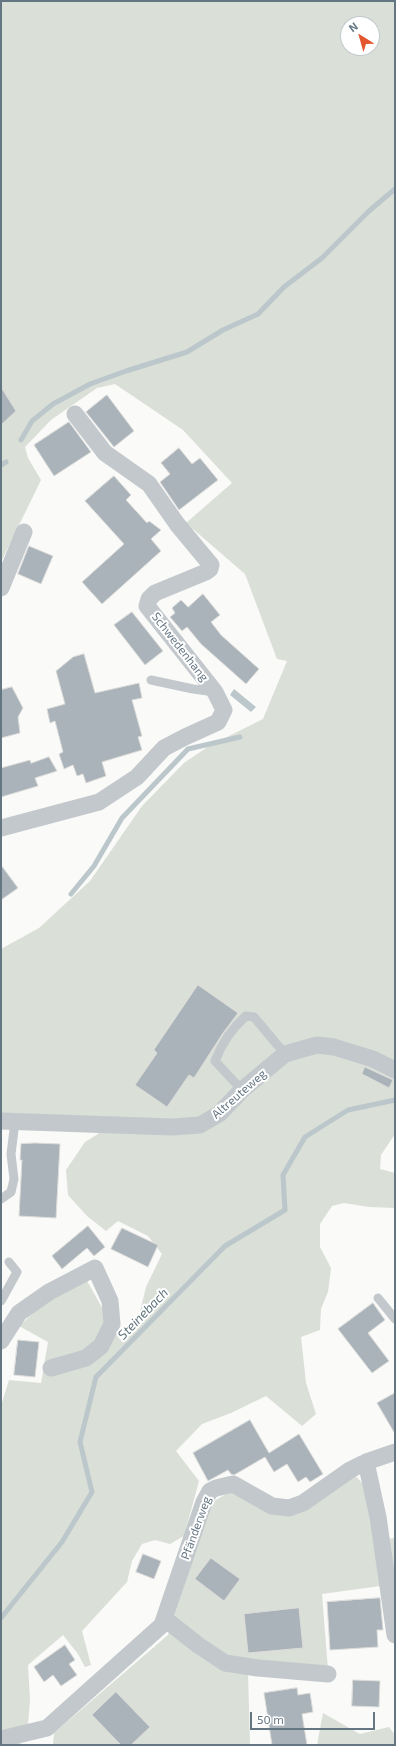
<!DOCTYPE html>
<html>
<head>
<meta charset="utf-8">
<style>
  body { margin:0 }
  #map { position:relative; width:396px; height:1746px; overflow:hidden; background:#fafaf8; font-family:"Exo 2",sans-serif }
  canvas { display:block }
  .frame { position:absolute; inset:0; border:2px solid #657683; pointer-events:none }
  .north { position:absolute; left:340px; top:16px; width:40px; height:40px; box-sizing:border-box; background:#fff; border:1px solid #c1c8cd; border-radius:50%; rotate:323deg; font-size:11px; font-weight:700; line-height:16px; text-align:center; color:#657683 }
  .north::after { content:''; display:block; margin:auto; width:14px; height:18px; background:#e4572e; clip-path:polygon(50% 0,100% 100%,50% 72%,0 100%) }
  .scale { position:absolute; left:250px; top:1712px; width:125px; height:18px; box-sizing:border-box; border:2px solid #657683; border-top:0; padding-left:5px; font-size:12px; line-height:14px; white-space:nowrap; color:#657683; -webkit-text-stroke:3px #fff; paint-order:stroke }
</style>
</head>
<body>
<div id="map">
<canvas width="396" height="1746"></canvas>
<div class="frame"></div>
<div class="north">N</div>
<div class="scale">50 m</div>
</div>
<script>
const context = document.querySelector('canvas').getContext('2d');
context.lineJoin = 'round';
function fillPath(path, color) { context.fillStyle = color; context.fill(path, 'evenodd'); }
function strokePath(path, color, width, dash) { context.strokeStyle = color; context.lineWidth = width; context.lineCap = dash ? 'butt' : 'round'; context.setLineDash(dash || []); context.stroke(path); }
function drawText(font, color, halo, rows, align = 'center') {
  context.font = font + ' "Exo 2",sans-serif'; context.lineWidth = 4; context.setLineDash([]); context.textBaseline = 'middle'; context.strokeStyle = halo; context.fillStyle = color; for (const [text, x, y, turn = 0] of rows) {
    context.save(); context.translate(x, y); context.rotate((+turn || 0) * Math.PI / 180); context.textAlign = isNaN(turn) ? turn : align; if (halo) context.strokeText(text, 0, 0); context.fillText(text, 0, 0); context.restore();
  }
}
fillPath(new Path2D(`
  M1 1H395V1134L381 1155 380 1169 395 1173V1208L369 1207 344 1203 332 1206 320 1224V1247L331 1268 328 1292 321 1309 320 1330 301 1337 306 1383 316 1414 302 1426 266 1396 231 1413 202 1424 176 1451 199 1481 184 1536 170 1544 155 1540 142 1544 132 1561 127 1582 82 1631 91 1665 85 1667 78 1654 63 1635 28 1665 30 1700 28 1725 20 1745H1V1406L9 1380 41 1383 48 1342 19 1326 50 1298 86 1279 120 1340 139 1316 146 1287 162 1254 148 1236 118 1221 106 1231 87 1216 68 1195 66 1170 85 1142 98 1134 99 1127 1 1121V949L39 928 90 881 142 806 184 763 209 746 263 719 287 661 277 659 245 574 186 523 232 483 183 430 115 384 97 388 51 420 25 447 28 458 41 480 1 562ZM348 24H372V48H348Z
  M356 1476 368 1490 387 1539 395 1538V1584L322 1594 328 1670 248 1672 250 1745H53L54 1733 168 1635 211 1503 231 1491 271 1511 295 1515 344 1478Z
  M323 1713 360 1734 389 1727 395 1735V1745H317Z`), '#dadfd7');
fillPath(new Path2D(`
  M234 689 256 707 251 712 230 695Z`), '#bbc7cb');
strokePath(new Path2D(`
  M21 440 32 421 53 404 90 384 126 371 187 352 223 330 258 314 284 287 322 258 369 211 395 189
  M1 465 6 462
  M71 894 94 866 122 818 188 749 240 737
  M1 1618 62 1542 92 1492 80 1442 96 1377 225 1246 285 1210 283 1175 305 1137 348 1110 395 1100`), '#bbc7cb', 5);
const building = new Path2D(`
  M1 387 16 411 1 425Z
  M107 395 134 431 114 447 86 412Z
  M69 422 91 452 54 476 34 445Z
  M179 448 192 464 200 458 218 480 179 510 160 482 170 474 161 463Z
  M114 476 131 495 126 500 147 523 149 521 161 530 151 539 161 551 102 604 82 582 124 544 85 501Z
  M29 546 53 556 41 584 18 574Z
  M203 594 220 615 211 622 221 635 259 669 246 684 201 644 187 627 182 631 170 617 175 613 172 608 181 600 188 607Z
  M132 612 163 651 145 665 114 625Z
  M84 654 95 693 139 683 142 698 132 700 142 736 138 737 142 750 102 762 106 776 86 783 83 774 77 776 73 765 64 769 59 754 63 752 55 721 50 723 47 709 65 704 56 671 73 657Z
  M12 687 23 708 18 717 20 733 1 738V690Z
  M49 757 57 771 35 778 38 786 1 797V768L30 760 31 763Z
  M1 865 18 888 1 900Z
  M198 985 238 1013 223 1033 194 1078 189 1075 167 1107 135 1085 157 1053 154 1050Z
  M365 1067 393 1080 389 1088 362 1074Z
  M35 1143 60 1144 56 1218 19 1216 22 1160H20L21 1144Z
  M88 1226 105 1247 94 1256 87 1248 62 1269 52 1256Z
  M122 1228 158 1245 148 1267 111 1249Z
  M373 1303 385 1320 368 1333 389 1361 372 1373 338 1329Z
  M18 1340 39 1342 35 1377 14 1375Z
  M395 1393V1434L377 1403Z
  M250 1420 269 1453 299 1434 323 1474 310 1482 306 1477 298 1482 287 1464 274 1472 265 1457 234 1475 231 1474 228 1470 208 1481 193 1453Z
  M143 1554 161 1561 154 1579 136 1572Z
  M211 1558 240 1579 224 1601 195 1579Z
  M380 1598 383 1630H377L378 1647 330 1650 327 1602Z
  M299 1608 303 1648 248 1653 244 1614Z
  M65 1645 75 1660 69 1664 77 1675 61 1686 53 1675 44 1682 34 1667Z
  M353 1680 380 1681 379 1707 352 1706Z
  M297 1688 298 1695 310 1693 313 1712 302 1714 307 1745H272L264 1693Z
  M116 1692 150 1727 131 1745H121L92 1715Z`);
fillPath(building, '#aab3b9');
strokePath(building, '#dcdcda', 1);
strokePath(new Path2D(`
  M151 680 193 689 215 692
  M242 1090 215 1061C222 1043 231 1029 246 1016L254 1017 285 1054
  M1 1199 11 1192 14 1179 11 1154 15 1122
  M378 1298 395 1319
  M1 1301 17 1272 9 1262`), '#c3c8cc', 9);
strokePath(new Path2D(`
  M1 588 24 532
  M1 828 99 802 137 777 164 748 185 737 218 722 224 710 215 692 147 606 149 599 155 593 206 572 210 569 211 565 177 524 149 484 105 453 75 414
  M1 1121 172 1127 200 1125 219 1114 242 1090 285 1054 317 1045 334 1047 373 1059 395 1070
  M1 1341 19 1313 49 1292 95 1268 110 1301 112 1324 101 1346 86 1358 51 1368
  M366 1462 378 1517 395 1635
  M165 1619 198 1645 225 1663 258 1668 328 1674
  M1 1739 47 1728 162 1625 204 1502 210 1491 216 1488 233 1484 272 1506 289 1508 303 1503 350 1470 366 1462 395 1452`), '#c3c8cc', 17);
drawText('12px', '#657683', '#fff', [
  ["Schwedenhang",180,647,52],
  ["Altreuteweg",239,1094,-41],
  ["Pfänderweg",196,1528,-70]
]);
drawText('italic 13px', '#60757c', '#fff', [
  ["Steinebach",143,1314,-46]
]);
</script>
</body>
</html>
